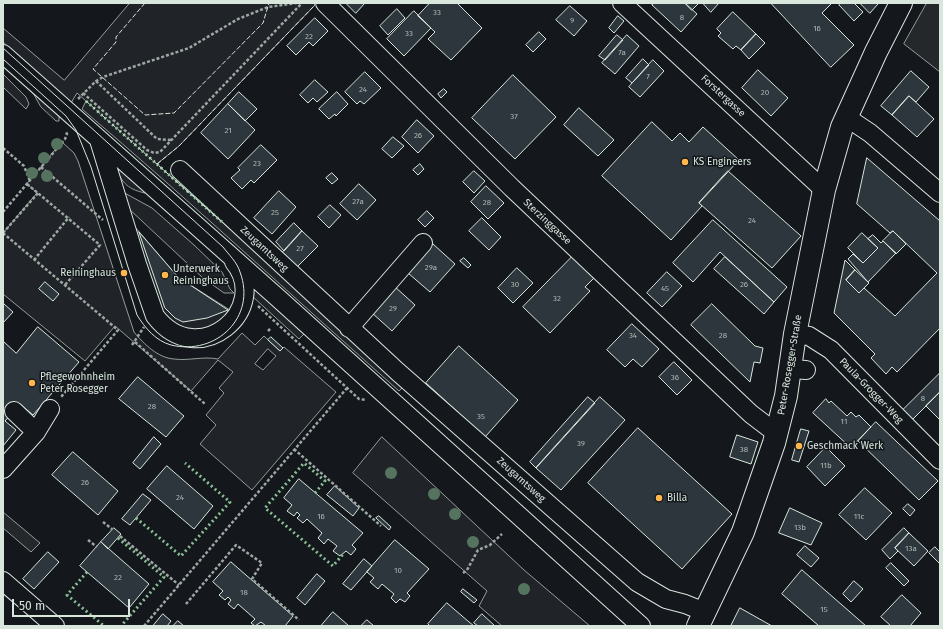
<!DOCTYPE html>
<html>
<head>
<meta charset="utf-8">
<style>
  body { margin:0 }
  #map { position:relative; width:943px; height:629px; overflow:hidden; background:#14181c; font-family:"Fira Sans",sans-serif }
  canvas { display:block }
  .frame { position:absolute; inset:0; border:4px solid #d8e6dc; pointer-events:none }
  .scale { position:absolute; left:12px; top:599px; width:118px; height:18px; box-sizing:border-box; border:2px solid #d8e6dc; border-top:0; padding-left:5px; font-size:12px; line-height:14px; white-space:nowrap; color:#d8e6dc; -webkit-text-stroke:3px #14181c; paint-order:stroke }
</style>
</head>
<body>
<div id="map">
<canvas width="943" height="629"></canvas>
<div class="frame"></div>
<div class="scale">50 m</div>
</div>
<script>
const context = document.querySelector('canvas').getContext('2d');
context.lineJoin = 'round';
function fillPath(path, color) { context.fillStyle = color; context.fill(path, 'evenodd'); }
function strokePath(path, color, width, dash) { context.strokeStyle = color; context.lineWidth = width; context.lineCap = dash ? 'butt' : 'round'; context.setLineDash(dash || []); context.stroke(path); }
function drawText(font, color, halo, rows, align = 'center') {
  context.font = font + ' "Fira Sans",sans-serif'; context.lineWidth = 3; context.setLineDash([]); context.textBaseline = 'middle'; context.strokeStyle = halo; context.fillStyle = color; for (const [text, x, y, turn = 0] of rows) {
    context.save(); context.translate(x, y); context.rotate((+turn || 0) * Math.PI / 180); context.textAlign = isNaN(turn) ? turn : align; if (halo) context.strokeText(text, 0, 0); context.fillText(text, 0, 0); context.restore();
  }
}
const green = new Path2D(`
  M130 3H313L315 5 179 146 157 164 405 385 399 391C293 297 190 201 82 109L86 101 77 93 71 103 68 101 3 42V28L64 80Z
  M3 74 26 97 29 104 26 109 3 87Z
  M31 89 59 114V121H56L41 107Z
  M62 142 74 153 78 161 134 332C144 344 158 358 174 359 189 361 203 356 218 359L242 333 255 345 264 336 280 351 284 347 336 392 252 490 200 444 216 425 206 415 224 393 219 388 233 372 218 360 191 391 115 326 85 361 3 294V233L37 193 27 184ZM268 349 276 356 263 370 255 364Z
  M115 163 146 191 145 193C126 189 120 181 115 163Z
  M121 191 152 208 194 245 222 272 230 289 234 293H224L203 278 128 208Z
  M135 227 178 277 233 312 220 326 190 332 179 328 161 311 145 265Z
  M255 289 304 334 299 339 252 296V291Z
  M382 437 524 570 590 626H502L479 606 487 591 353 473Z`);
fillPath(green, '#202428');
strokePath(green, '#939e99', 1);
const parking = new Path2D(`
  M927 3H940V72L904 44Z
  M3 512 40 543 31 552 3 528Z`);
fillPath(parking, '#24282b');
strokePath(parking, '#939e99', 1);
const building = new Path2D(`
  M346 3H365L356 13Z
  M430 3H457L482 28 451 60 428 39 435 32 418 16Z
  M655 3H685L697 14 681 32 652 5Z
  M685 3H699L692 10Z
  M703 3H719L711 12Z
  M771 3H830L831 4 822 13 854 45 831 67Z
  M841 3H854L863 12 854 21 839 5Z
  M860 3H877L878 4 870 13Z
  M570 6 587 21 574 36 556 20Z
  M397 9 405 18 388 35 380 26Z
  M414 11 431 28 404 56 387 39Z
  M733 12 756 34 741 50 736 46 733 49 718 36 721 33 717 29Z
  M618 16 624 21 614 33 609 28Z
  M315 18 328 31 313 46 309 42 296 55 287 46Z
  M539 32 546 39 533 52 526 45Z
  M756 34 765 43 749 59 741 50Z
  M617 35 623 40 605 60 599 56Z
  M627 35 639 46 615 74 602 63Z
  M643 59 649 65 632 83 626 78Z
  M653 60 664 71 640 97 629 87Z
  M758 70 788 98 771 116 742 88Z
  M911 71 929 87 916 102 909 96 892 115 881 106Z
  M365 72 381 88 364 104 360 101 357 104 345 92Z
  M513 75 556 117 515 159 472 118Z
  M315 80 328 92 317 102 313 98 308 103 300 95Z
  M444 89 447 92 441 98 438 94Z
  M239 92 257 109 245 121 228 104Z
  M337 92 348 104 336 116 335 114 329 119 319 109Z
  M909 96 934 119 917 137 892 115Z
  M228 104 255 130 228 159 201 133Z
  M579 108 614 140 598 156 564 125Z
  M417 120 434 136 418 153 402 137Z
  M652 122 672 141 680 133 689 142 703 127 739 160 699 203 702 206 671 240 602 176Z
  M393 137 404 146 392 158 382 149Z
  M261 145 277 160 254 183 251 180 242 189 231 178 240 170 238 168Z
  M867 158 940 221V328L897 372 892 367 886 374 871 358 875 354 834 313 845 260 855 270 846 280 859 293 864 288 895 316 937 273 893 231 890 233 857 204Z
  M420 164 424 169 418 175 413 170Z
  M474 171 485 181 474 193 463 182Z
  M728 171 801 236 772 268 699 203Z
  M332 173 338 179 332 184 326 178Z
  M359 184 376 200 357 220 340 204Z
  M486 186 504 203 488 219 471 202Z
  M279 191 296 207 272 234 254 218Z
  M330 205 341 215 329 228 318 217Z
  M427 211 434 218 425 227 418 220Z
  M482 218 501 237 489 250 469 231Z
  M713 220 787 287 774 302 720 252 693 282 673 263Z
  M294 223 302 231 284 251 276 242Z
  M302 231 318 246 297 267 282 253Z
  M893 231 906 244 896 254 883 241Z
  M139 232 178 277 228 310 207 318 183 322 175 318 165 308Z
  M862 233 878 248 863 263 848 248Z
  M873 235 881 243 883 241 896 253 868 282 848 259 853 254 863 263 878 248 868 239Z
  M433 244 455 264 430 292 408 273Z
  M572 257 594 278 585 287 590 291 550 333 523 307Z
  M725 257 774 302 764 314 714 269Z
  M464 258 471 265 468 268 460 261Z
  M517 268 533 283 513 303 498 288Z
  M855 270 869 283 859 293 846 280Z
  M667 272 682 286 662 307 647 293Z
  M45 282 59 294 53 301 39 289Z
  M394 286 415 305 392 331 371 312Z
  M3 303 13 312 3 323Z
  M712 304 755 346 763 348 760 363 754 362 750 382 691 325Z
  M632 324 659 349 642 367 633 359 625 367 607 350Z
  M38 327 79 362 33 415 20 404 5 421 16 430 3 446V341L16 353Z
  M271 337 283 348 280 351 268 340Z
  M459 346 518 400 485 437 426 383Z
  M674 362 692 380 677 395 659 377Z
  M940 373V392L911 421 901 412Z
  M138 377 184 416 166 437 119 399Z
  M940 392V420L926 406Z
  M588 397 595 403 536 468 530 462Z
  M600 397 625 420 561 490 536 468Z
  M826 399 829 403 831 401 847 416 851 412 856 417 859 415 871 427 851 448 813 413Z
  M876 422 938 481 919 500 858 441Z
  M638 428 732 514 682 569 588 483Z
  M801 429 809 431 799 462 792 460Z
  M737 435 758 442 751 464 730 457Z
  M154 437 161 444 140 469 133 463Z
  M826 447 845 466 825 486 807 467Z
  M73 452 118 491 98 515 52 475Z
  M167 466 213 506 194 529 147 489Z
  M299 479 363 533 352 545 356 549 351 555 346 551 340 556 333 551 337 546 328 539 324 544 318 538 322 533 307 519 303 523 297 518 300 515 297 512 294 516 287 511 292 505 284 498Z
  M335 486 359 508 353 516 327 495Z
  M865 488 892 513 866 540 839 515Z
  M143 494 151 500 130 525 122 519Z
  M908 504 915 510 910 516 903 509Z
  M790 508 822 523 811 545 779 533Z
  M379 516 391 527 389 530 376 518Z
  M114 528 121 534 108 549 101 542Z
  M904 528 909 533 895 548 898 551 890 559 882 550Z
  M909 533 928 551 914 566 895 548Z
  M395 540 429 569 407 593 410 596 405 602 400 599 396 603 391 598 394 594 382 584 378 589 370 582 374 578 367 572Z
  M101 542 149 584 129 608 80 566Z
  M805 546 819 558 811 567 797 555Z
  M935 547 940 552V564L929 553Z
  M48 552 59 562 34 589 23 579Z
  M364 559 372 566 351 590 343 584Z
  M231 562 293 616 285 626H266L261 622 255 626 251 623 255 619 238 604 234 609 228 604 231 600 228 597 225 600 219 595 223 591 213 582Z
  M891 563 909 581 904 586 886 568Z
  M802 570 866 626H819L782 594Z
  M317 574 325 581 305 605 297 598Z
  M854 581 863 589 851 602 843 594Z
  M463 589 477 600 474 603 461 592Z
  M902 595 921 613 910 626H891L881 617Z
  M447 603 469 622 474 626H430L428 624Z
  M740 608 772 626H731Z
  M333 612 349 626H321Z
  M163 614 171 621 167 626H153Z
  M482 614 495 626H478L474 623Z
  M367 620 374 626H361Z
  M178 621 184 626H173Z`);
fillPath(building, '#2c363c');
strokePath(building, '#d8e6dc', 1);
const minor = new Path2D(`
  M325 3 512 188 751 414 776 433
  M622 3 824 190
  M3 54 278 298 641 626
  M846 117 870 133 940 193
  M99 140 137 264 155 316C199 373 272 308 234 262
  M180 170 398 372 637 582 666 599 685 604 705 612
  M349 328 423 243
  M795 334 809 336 831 350 940 460
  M790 369 806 370
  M14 411 36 432
  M3 469 36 432 50 409
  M3 581 55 626`);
const major = new Path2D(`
  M698 626 743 532 774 443 786 396 795 334 824 190 842 127 876 52 901 3`);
strokePath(minor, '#d8e6dc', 20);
strokePath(major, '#d8e6dc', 24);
strokePath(new Path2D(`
  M96 81 157 139 171 140
  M83 93 147 150 154 153 160 152 302 3
  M78 99 96 81 103 77 189 48 238 19 268 7 297 3
  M3 148 24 166 30 181
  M41 167 103 220
  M27 184 100 245 65 285
  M3 212 65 139 67 134 66 132
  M3 233 118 330 61 397
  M3 233 38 193
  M34 260 69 217
  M258 306 359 399 366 400
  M268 331 271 328
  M135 342 205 404
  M132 345 144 327
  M294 449 381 526
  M103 522 112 529
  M120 536 179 585
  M88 540 97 547
  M463 573 467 570 478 550 490 545 502 534
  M186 604 236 545 262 563 252 579 299 620
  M144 626 347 388`), '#9da8a2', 2.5, [3, 2]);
strokePath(minor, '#14181c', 18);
strokePath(major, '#14181c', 22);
strokePath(new Path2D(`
  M3 48 223 247C229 255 237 262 240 272 257 317 216 356 171 345 156 341 145 328 137 315L91 167 76 130 66 116 3 59`), '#d8e6dc', 1);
strokePath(new Path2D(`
  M86 101 222 222
  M315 493 325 481 304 463 265 508 333 566 344 553
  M136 518 181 556 230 502 185 463
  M118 538 164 577 121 626
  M87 572 67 595 104 626`), '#8ac095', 3, [2, 3]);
strokePath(new Path2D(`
  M145 3 116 37V42L93 69 145 115 174 113 263 23 269 3
  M86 101 222 222
  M157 164 179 146 315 5`), '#d8e6dc', 1, [5, 2]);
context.fillStyle = '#55745f';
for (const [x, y] of [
  [57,144],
  [44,158],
  [32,173],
  [47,176],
  [391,473],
  [434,494],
  [455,514],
  [473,542],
  [524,589]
]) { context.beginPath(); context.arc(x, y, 6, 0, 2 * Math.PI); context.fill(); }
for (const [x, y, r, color] of [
  [685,162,4,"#ffb74d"],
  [124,273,4,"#ffb74d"],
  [165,275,4,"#ffb74d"],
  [32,383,4,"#ffb74d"],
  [799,446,4,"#ffb74d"],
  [659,498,4,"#ffb74d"]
]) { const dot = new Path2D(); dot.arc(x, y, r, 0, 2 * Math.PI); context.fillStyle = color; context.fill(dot); strokePath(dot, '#14181c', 1.5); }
drawText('8px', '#adbab4', null, [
  ["33",437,13],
  ["8",682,18],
  ["9",572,21],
  ["16",817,29],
  ["33",409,34],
  ["22",309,37],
  ["7a",622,53],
  ["7",648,77],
  ["24",363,90],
  ["20",765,93],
  ["37",514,117],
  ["21",228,131],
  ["26",418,136],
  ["23",257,164],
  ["27a",358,202],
  ["28",487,203],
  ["25",275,213],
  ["24",752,221],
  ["27",300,249],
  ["29a",431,268],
  ["30",515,285],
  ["26",744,285],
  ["45",665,289],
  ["32",557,299],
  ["29",393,309],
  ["34",633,336],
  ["28",723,336],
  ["36",675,378],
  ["8",923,399],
  ["28",152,407],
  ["35",481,417],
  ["11",844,422],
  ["39",581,444],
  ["38",744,450],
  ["11b",826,466],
  ["26",85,483],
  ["24",180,498],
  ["16",321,517],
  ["11c",859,517],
  ["13b",800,528],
  ["13a",911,549],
  ["10",398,571],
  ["22",118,578],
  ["18",244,593],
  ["15",824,610]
]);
drawText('10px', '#d8e6dc', '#14181c', [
  ["Forstergasse",723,96,43],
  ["Sterzinggasse",547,222,43],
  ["Zeugamtsweg",264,249,43],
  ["Peter-Rosegger-Straße",790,365,-80],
  ["Paula-Grogger-Weg",871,391,46],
  ["Zeugamtsweg",521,480,42]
]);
drawText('10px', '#d8e6dc', '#14181c', [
  ["KS Engineers",693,162],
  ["Unterwerk",173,269],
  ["Reininghaus",173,281],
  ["Reininghaus",116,273,"right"],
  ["Pflegewohnheim",40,377],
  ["Peter Rosegger",40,389],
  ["Geschmack Werk",807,446],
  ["Billa",667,498]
], 'left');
</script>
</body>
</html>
